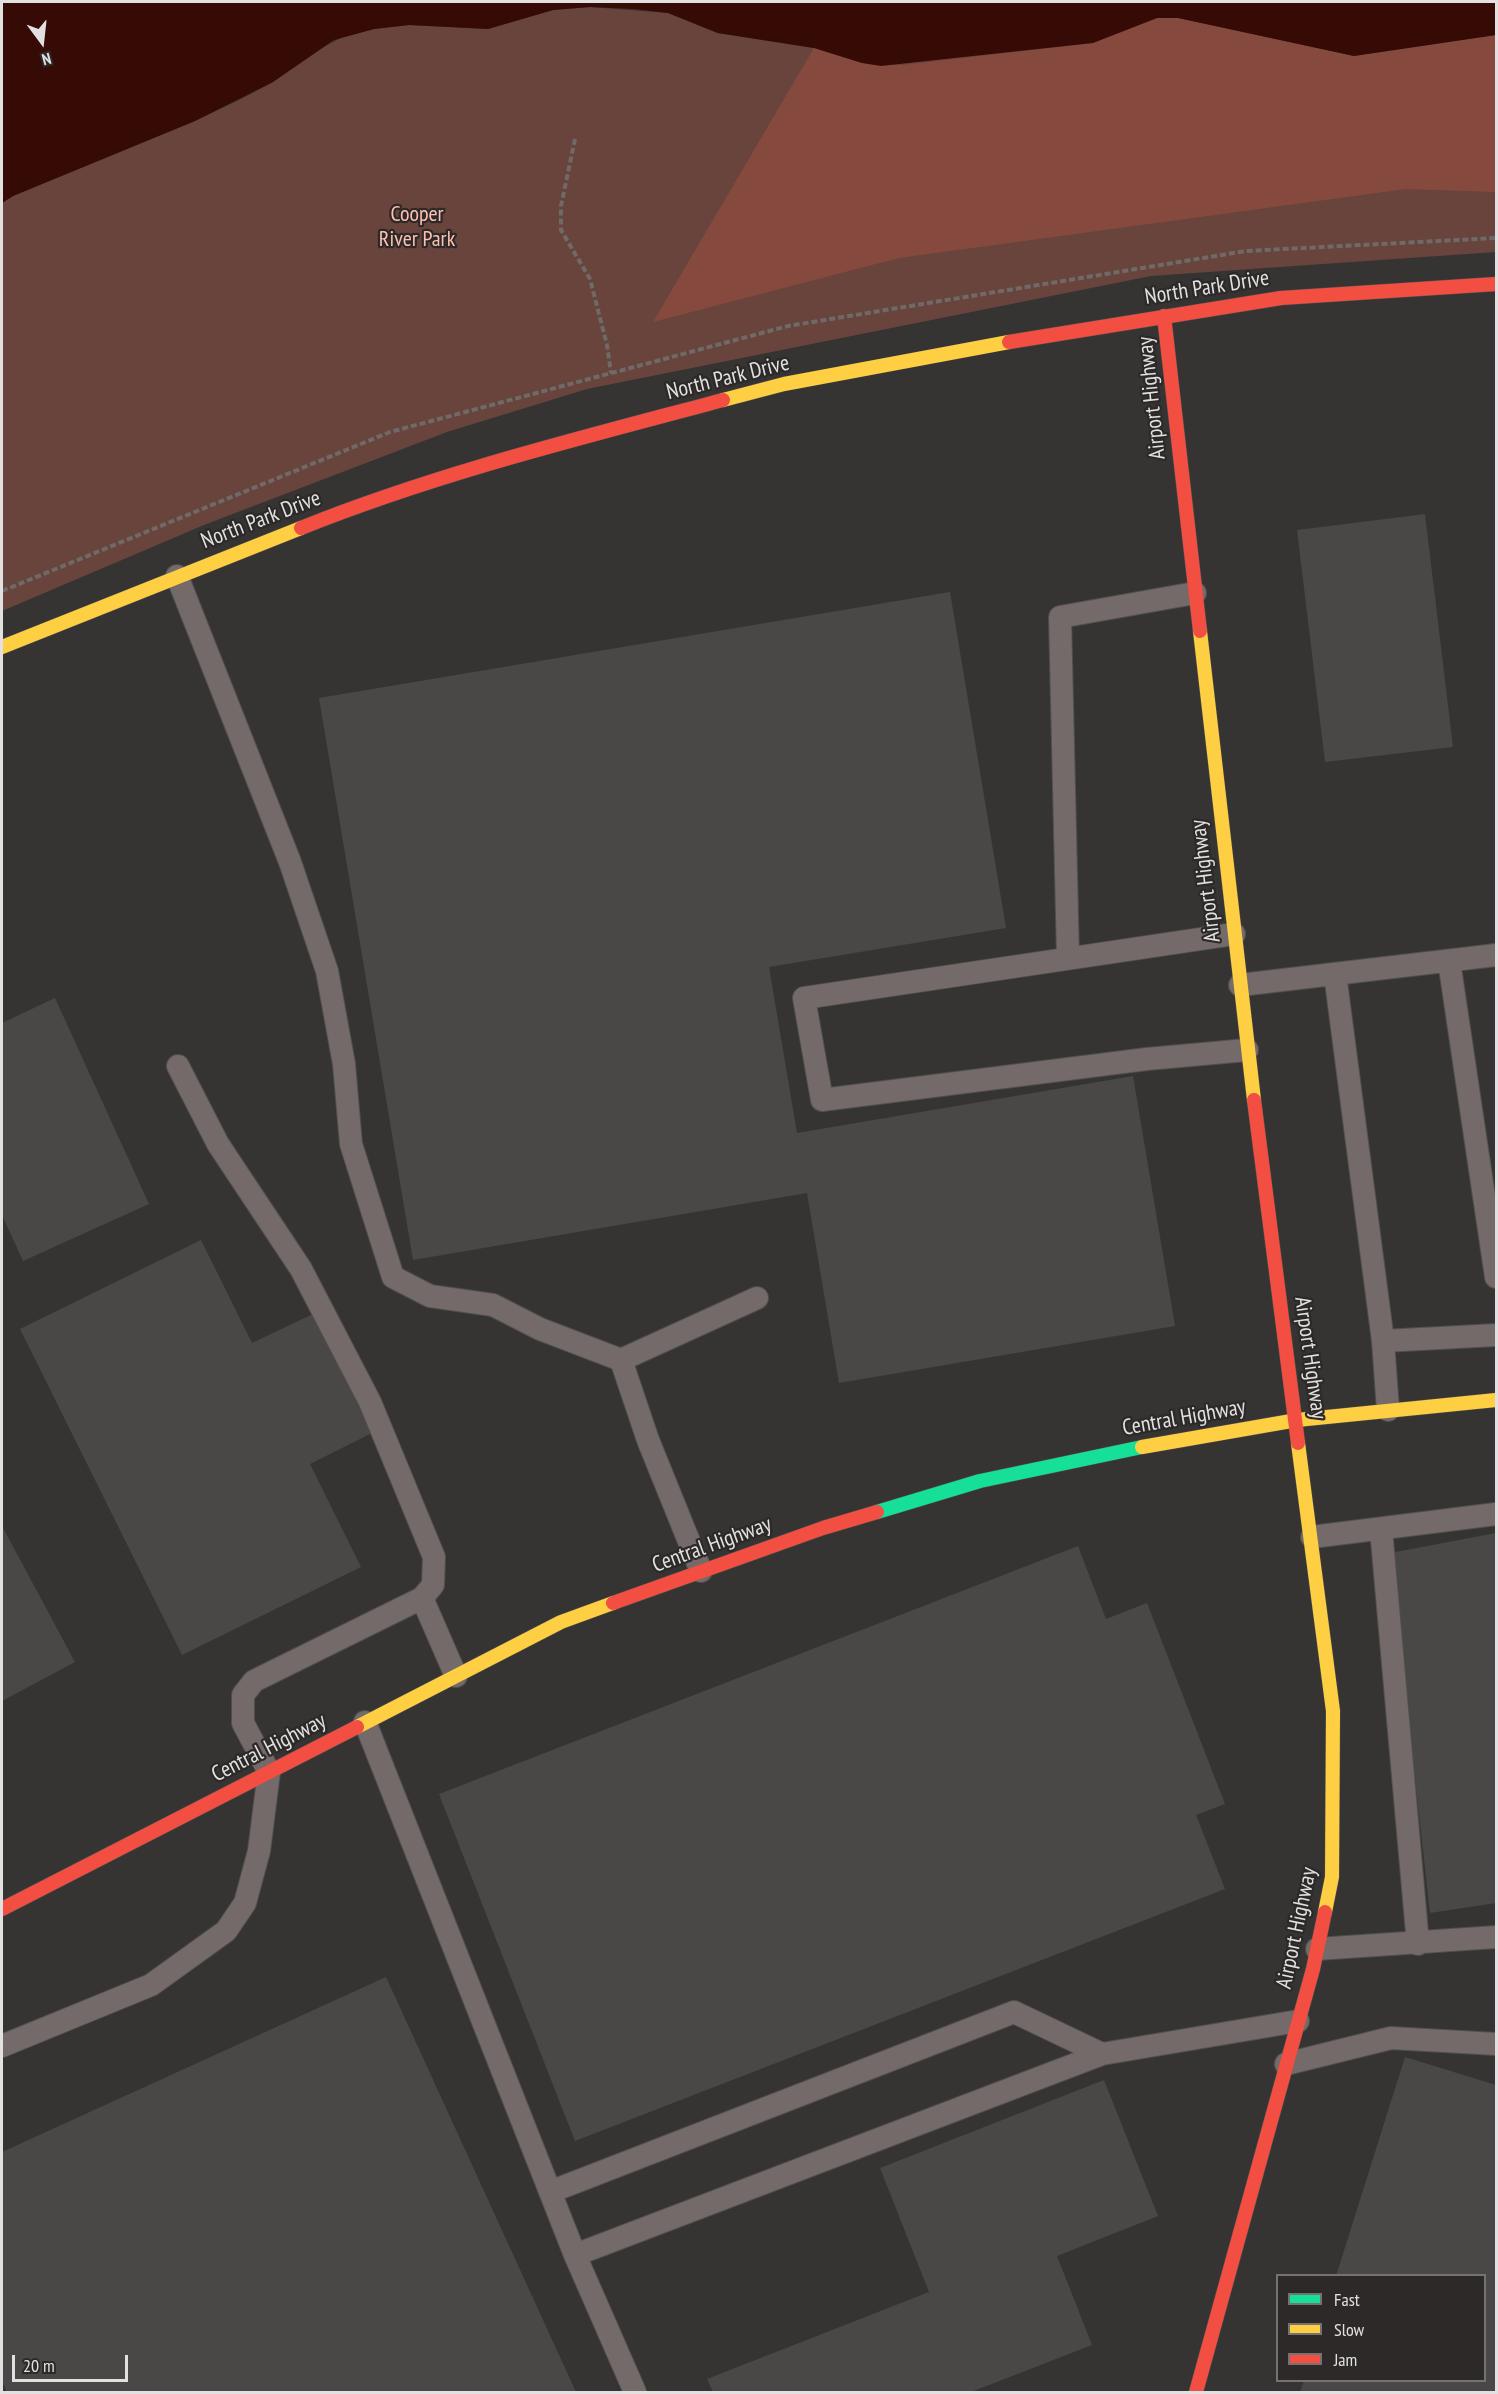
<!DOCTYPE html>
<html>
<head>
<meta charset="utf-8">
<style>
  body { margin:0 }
  #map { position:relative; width:1498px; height:2394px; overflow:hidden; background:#353433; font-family:"PT Sans Narrow",sans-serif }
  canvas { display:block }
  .frame { position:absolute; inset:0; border:3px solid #e2e0e0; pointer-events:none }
  .legend { position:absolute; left:1276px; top:2274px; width:210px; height:108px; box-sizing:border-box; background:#2c2928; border:2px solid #757272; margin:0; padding:8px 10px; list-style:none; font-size:18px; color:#e2e0e0 }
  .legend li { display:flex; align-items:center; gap:12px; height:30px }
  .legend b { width:30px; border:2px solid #757272 }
  .north { position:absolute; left:12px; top:12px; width:60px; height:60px; -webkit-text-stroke:4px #2c2928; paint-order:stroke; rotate:165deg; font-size:16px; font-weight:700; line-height:24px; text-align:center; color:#e2e0e0 }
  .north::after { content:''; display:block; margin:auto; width:21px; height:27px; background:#e2e0e0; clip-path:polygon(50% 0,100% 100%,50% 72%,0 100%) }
  .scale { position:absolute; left:12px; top:2355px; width:116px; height:27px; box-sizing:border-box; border:3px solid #e2e0e0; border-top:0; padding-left:8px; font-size:18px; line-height:21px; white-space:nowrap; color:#e2e0e0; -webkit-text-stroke:4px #2c2928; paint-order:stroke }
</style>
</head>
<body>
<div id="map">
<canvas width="1498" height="2394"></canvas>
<div class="frame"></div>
<ul class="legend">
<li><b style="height:8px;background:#16e098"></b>Fast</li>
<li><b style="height:8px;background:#ffcf43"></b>Slow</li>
<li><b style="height:8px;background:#f24e42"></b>Jam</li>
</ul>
<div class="north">N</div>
<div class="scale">20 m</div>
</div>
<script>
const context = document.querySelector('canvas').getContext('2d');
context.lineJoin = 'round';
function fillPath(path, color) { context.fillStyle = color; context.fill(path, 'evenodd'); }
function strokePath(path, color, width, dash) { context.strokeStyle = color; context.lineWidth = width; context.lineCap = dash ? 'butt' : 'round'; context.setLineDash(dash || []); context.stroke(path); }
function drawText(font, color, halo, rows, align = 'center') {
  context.font = font + ' "PT Sans Narrow",sans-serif'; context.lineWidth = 4.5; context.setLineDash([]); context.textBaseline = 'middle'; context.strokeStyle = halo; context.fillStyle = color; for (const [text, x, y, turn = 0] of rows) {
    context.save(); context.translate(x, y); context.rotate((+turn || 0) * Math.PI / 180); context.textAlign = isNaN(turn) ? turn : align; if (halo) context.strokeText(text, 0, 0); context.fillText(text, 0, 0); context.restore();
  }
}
fillPath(new Path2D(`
  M590 7 668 13 717 33 814 48 1178 18 1354 56 1496 35V252L1151 276 587 389 447 432 204 525 2 611V203L13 196 195 121 243 98 273 82 313 52 343 37 374 29 409 25 488 29 553 10Z`), '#68443d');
fillPath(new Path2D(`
  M1157 18H1178L1354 56 1496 35V192L1406 189 899 258 653 322 814 48 862 63 902 65 1093 43Z`), '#854a3d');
fillPath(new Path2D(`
  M2 2H1496V35L1354 56 1178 18H1157L1093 43 881 66 862 63 814 48 718 33 668 13 634 9 590 7 553 10 488 29 409 25 374 29 334 40 273 82 195 121 13 196 2 203Z`), '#360b06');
fillPath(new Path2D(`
  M1425 514 1453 747 1325 762 1297 530Z
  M950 592 1006 928 769 967 797 1133 1133 1076 1175 1326 839 1383 807 1193 413 1260 319 698Z
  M55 998 149 1204 23 1261 2 1215V1023Z
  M201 1240 252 1343 315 1313 374 1432 310 1464 361 1567 182 1655 20 1329Z
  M2 1526 75 1662 2 1701Z
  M1496 1533V1903L1430 1913 1390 1553Z
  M1078 1546 1106 1619 1147 1603 1225 1804 1196 1815 1225 1889 575 2141 439 1794Z
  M386 1977 576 2392H7L2 2381V2152Z
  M1405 2057 1496 2085V2392H1300L1304 2380H1484V2276H1336Z
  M1104 2080 1158 2216 1057 2256 1092 2345 971 2392H713L707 2379 929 2292 880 2168Z`), '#494847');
const lane = new Path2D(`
  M177 576 290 862 327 971 344 1064 351 1144 393 1277 430 1296 493 1305 540 1329 621 1360
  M1234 934 804 998 822 1100 1147 1059 1247 1050
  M1068 958 1060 617 1195 593
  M1449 961 1496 1277
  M1335 974 1383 1341 1496 1335
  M1240 985 1496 955
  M1383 1341 1388 1410
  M1381 1529 1418 1944
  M1312 1537 1496 1514
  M701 1571 648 1440 621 1360 757 1298
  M422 1598 456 1676
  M365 1722 575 2255 635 2392
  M1317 1949 1496 1937
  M2 2046 151 1985 226 1931 245 1903 259 1851 269 1772 243 1723V1695L254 1681 422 1598 433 1585 434 1557 370 1402 301 1269 218 1144 178 1066
  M1286 2064 1391 2038 1496 2044
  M550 2192 1014 2012 1102 2054
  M575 2255 1102 2054 1298 2021`);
const fast = new Path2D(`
  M877 1512 980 1481 1142 1447`);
const slow = new Path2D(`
  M723 400 784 384 1009 342
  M1200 631 1254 1100
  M2 647 301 528
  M1298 1443 1333 1711 1332 1877 1325 1912
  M1142 1447 1297 1420 1496 1400
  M357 1727 561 1622 613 1603`);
const jam = new Path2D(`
  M1164 316 1200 631
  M1009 342 1281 298 1496 284
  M301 528C438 473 581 438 723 400
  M1254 1100 1298 1443
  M613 1603 823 1528 877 1512
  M2 1909 357 1727
  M1196 2392 1313 1969 1325 1912`);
strokePath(lane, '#51504f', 24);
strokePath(fast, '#51504f', 15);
strokePath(slow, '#51504f', 15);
strokePath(jam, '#51504f', 15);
strokePath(new Path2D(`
  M575 139 561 206V230L590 279 607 345 611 373
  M2 591 390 432 788 326 1246 251 1496 238`), '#6f6a68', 4, [6, 3]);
strokePath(lane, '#736a69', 22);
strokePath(fast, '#16e098', 14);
strokePath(slow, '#ffcf43', 14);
strokePath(jam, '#f24e42', 14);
drawText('22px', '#ffc0b2', '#2c2928', [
  ["Cooper",417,215],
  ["River Park",417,240]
]);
drawText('22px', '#e2e0e0', '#2c2928', [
  ["North Park Drive",1207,288,-9],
  ["North Park Drive",728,378,-14],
  ["Airport Highway",1152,398,-96],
  ["North Park Drive",261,520,-21],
  ["Airport Highway",1206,881,-97],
  ["Airport Highway",1310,1358,82],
  ["Central Highway",1184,1418,-10],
  ["Central Highway",712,1545,-20],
  ["Central Highway",269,1748,-27],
  ["Airport Highway",1297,1928,-78]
]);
</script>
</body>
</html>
